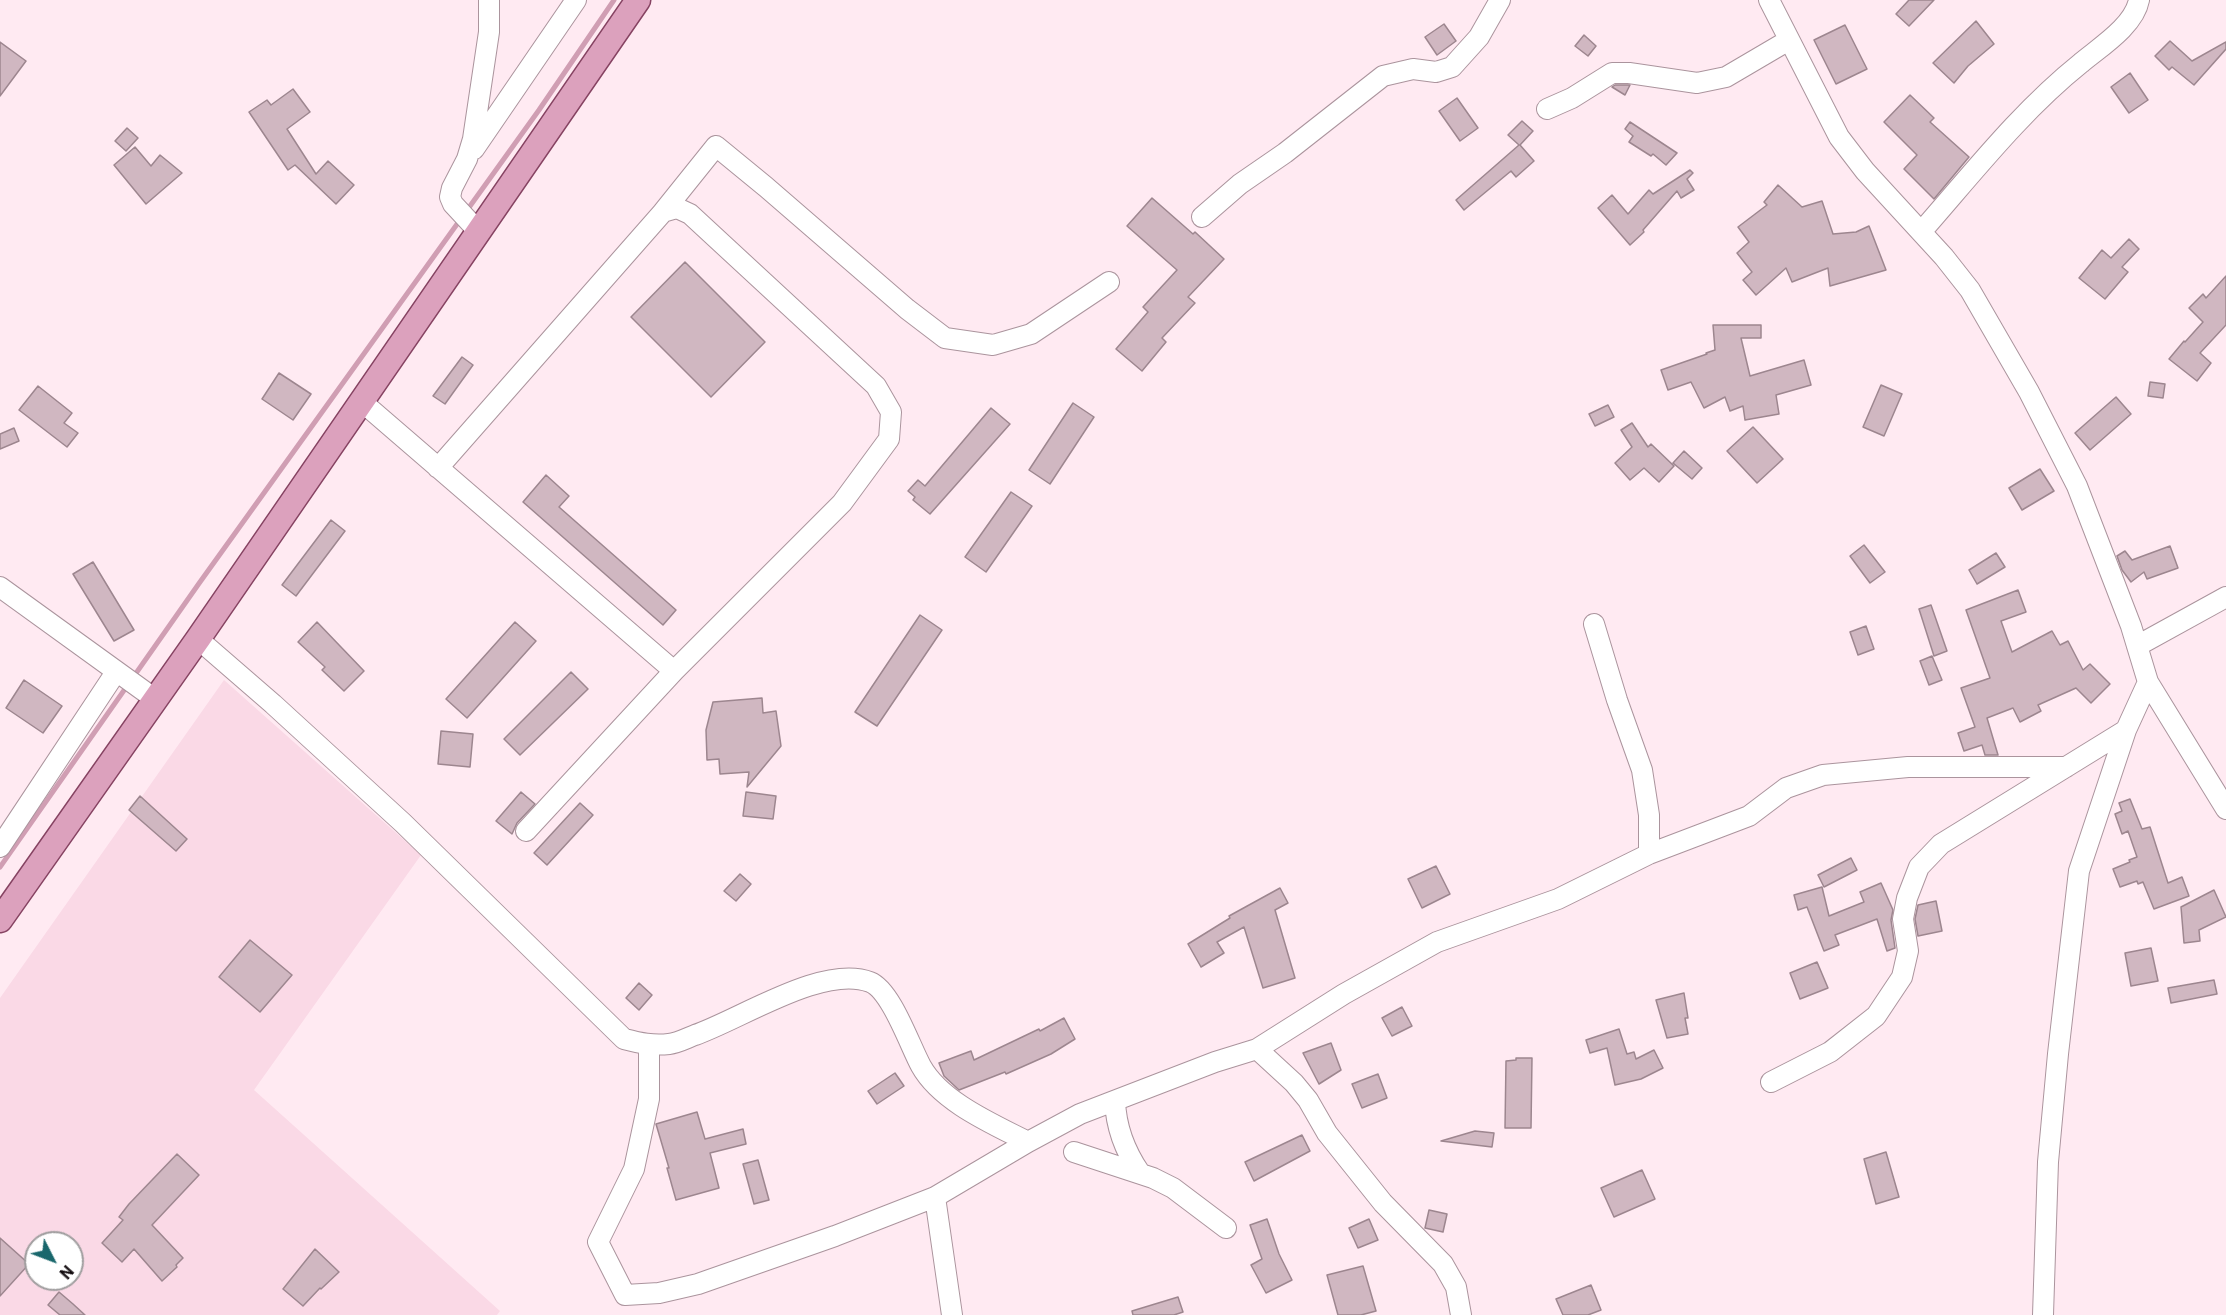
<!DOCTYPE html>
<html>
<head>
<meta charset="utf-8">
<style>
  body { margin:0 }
  #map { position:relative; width:2226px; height:1315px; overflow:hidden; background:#ffeaf2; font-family:Roboto,sans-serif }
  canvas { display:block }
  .north { position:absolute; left:24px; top:1231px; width:60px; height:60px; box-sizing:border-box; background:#fff; border:2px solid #9f9d9e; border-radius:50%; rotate:132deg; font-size:16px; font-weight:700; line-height:24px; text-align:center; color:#10090c }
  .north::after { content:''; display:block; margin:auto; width:21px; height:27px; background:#19676c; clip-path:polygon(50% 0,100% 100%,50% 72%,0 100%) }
</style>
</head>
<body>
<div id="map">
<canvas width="2226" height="1315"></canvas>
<div class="north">N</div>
</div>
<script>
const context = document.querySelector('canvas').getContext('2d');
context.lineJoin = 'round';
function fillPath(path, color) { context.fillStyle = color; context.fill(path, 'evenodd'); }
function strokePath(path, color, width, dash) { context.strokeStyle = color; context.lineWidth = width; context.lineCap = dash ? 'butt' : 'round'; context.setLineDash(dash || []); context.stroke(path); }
fillPath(new Path2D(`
  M224 680 421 855 254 1090 500 1311 497 1315H0V998ZM36 1243H72V1279H36Z`), '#fad9e6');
strokePath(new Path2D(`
  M0 867 200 582 539 110 614 0`), '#d09eb3', 5);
const building = new Path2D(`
  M1909 0H1934L1909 26 1896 14Z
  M1976 21 1994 44 1968 66 1954 83 1933 63Z
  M1444 24 1456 41 1437 55 1425 37Z
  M1845 25 1867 69 1836 84 1814 40Z
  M1584 35 1596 46 1588 56 1575 46Z
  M2170 41 2192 61 2226 42V49L2194 85 2172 67 2169 70 2155 56Z
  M0 42 26 61 0 96Z
  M2130 73 2148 100 2129 113 2111 87Z
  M1615 85H1630L1625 95 1612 87Z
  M293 89 310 112 287 129 316 174 328 161 354 185 336 204 295 165 288 170 249 112 267 100 271 105Z
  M1910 95 1934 118 1930 122 1969 157 1934 199 1904 169 1917 155 1884 122Z
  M1457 98 1478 128 1460 141 1439 111Z
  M1522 121 1533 131 1520 145 1534 161 1516 177 1511 171 1464 210 1456 200 1519 145 1508 135Z
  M1630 122 1677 153 1666 165 1653 154 1651 156 1629 142 1633 136 1625 129Z
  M127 128 138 138 126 151 115 141Z
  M135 147 151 166 160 155 182 173 146 204 114 165Z
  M1690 170 1693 173 1687 179 1694 190 1681 198 1677 191 1643 230 1644 232 1630 245 1598 208 1612 195 1628 214 1649 190 1653 194Z
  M1778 185 1802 207 1822 201 1833 234 1856 232 1869 226 1886 270 1830 286 1828 268 1792 282 1786 268 1756 295 1743 280 1752 272 1737 253 1749 242 1738 227 1767 205 1764 202Z
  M1152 198 1193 234 1195 232 1224 259 1188 297 1195 303 1162 338 1166 342 1142 371 1116 349 1148 312 1143 307 1177 270 1127 226Z
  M2129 239 2139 249 2122 267 2128 272 2105 299 2079 278 2102 250 2111 258Z
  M685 262 765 342 711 397 631 317Z
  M2226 276V325L2200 353 2211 363 2197 381 2169 359 2184 341 2185 342 2203 322 2189 308 2203 294 2206 298Z
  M1713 325H1761V338H1741L1750 376 1804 360 1811 385 1776 395 1779 414 1745 420 1743 406 1730 411 1725 397 1704 408 1691 382 1668 390 1661 370 1707 354 1706 353 1715 350Z
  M462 357 473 365 445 404 433 396Z
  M279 373 311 394 293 420 262 399Z
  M2150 382 2165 384 2163 398 2148 396Z
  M1881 385 1902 394 1884 436 1863 427Z
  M38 386 72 413 64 423 78 433 67 447 19 410Z
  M2116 397 2131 414 2090 450 2075 433Z
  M1073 403 1094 417 1050 484 1029 470Z
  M1608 405 1614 417 1595 426 1589 414Z
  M991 408 1010 424 930 514 913 500 915 497 908 491 918 480 925 486Z
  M1632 423 1648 447 1651 444 1674 466 1659 482 1644 468 1630 480 1615 463 1632 447 1621 430Z
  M1753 427 1783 459 1757 483 1727 451Z
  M14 428 19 441 0 449V434Z
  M1684 451 1702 468 1692 479 1673 463Z
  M2040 469 2054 491 2022 510 2009 488Z
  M546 475 569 496 559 507 676 610 663 625 523 502Z
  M1011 492 1032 506 986 572 965 557Z
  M331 520 345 531 296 596 282 585Z
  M1864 545 1885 572 1870 583 1850 556Z
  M2170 546 2178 568 2147 579 2144 572 2131 582 2122 570 2117 556 2125 551 2132 560Z
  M1996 553 2005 567 1977 584 1969 570Z
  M93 562 134 630 114 641 73 574Z
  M2018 590 2026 612 2001 621 2012 652 2052 631 2060 645 2068 641 2083 670 2090 664 2110 684 2091 703 2076 688 2038 705 2041 711 2020 722 2013 708 1987 718 1998 755H1985L1982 745 1964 751 1958 733 1975 727 1961 688 1990 678 1966 610Z
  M1931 605 1947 651 1934 656 1919 609Z
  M920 615 942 630 877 726 855 712Z
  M317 622 364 671 344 691 322 670 325 667 298 642Z
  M515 622 536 641 467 718 446 699Z
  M1866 626 1874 649 1858 655 1850 632Z
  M1932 656 1942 680 1929 685 1920 661Z
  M571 672 588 689 520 755 504 739Z
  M24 680 62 706 43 733 6 708Z
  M762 698 763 713 776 711 781 746 747 787 749 772 720 774 719 759 707 760 706 730 713 702Z
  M441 731 473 734 470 767 438 764Z
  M521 792 535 804 517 823 512 834 496 821Z
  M746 792 776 796 773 819 743 816Z
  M140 796 187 839 176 851 129 810Z
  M2130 799 2142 829 2150 827 2168 883 2182 877 2189 896 2154 909 2143 882 2138 884 2137 881 2120 887 2113 869 2130 862 2129 860 2137 857 2128 831 2122 834 2115 814 2122 811 2119 803Z
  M580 803 593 815 547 865 534 853Z
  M1851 858 1857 870 1824 887 1818 875Z
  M1436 866 1450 894 1422 908 1408 879Z
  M740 874 751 884 736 901 724 891Z
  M1881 883 1893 910 1891 920 1895 948 1887 951 1877 919 1835 935 1839 945 1824 951 1807 907 1798 910 1794 895 1822 887 1829 916 1864 902 1860 892Z
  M1280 888 1288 903 1275 910 1295 978 1263 988 1244 927 1217 942 1224 953 1201 967 1188 944 1230 918 1229 916Z
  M2214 890 2226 917 2199 930 2200 941 2184 943 2181 907Z
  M1936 901 1942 931 1918 936 1915 919 1918 905Z
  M250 940 292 975 260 1012 219 977Z
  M2151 948 2158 981 2131 986 2125 953Z
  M1817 962 1828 988 1800 999 1790 973Z
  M2214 980 2217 994 2171 1003 2168 988Z
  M639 983 652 995 639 1010 626 998Z
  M1684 993 1688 1018H1685L1688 1034 1667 1038 1656 1000Z
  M1402 1007 1412 1026 1392 1036 1382 1018Z
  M1064 1018 1075 1039 1051 1054 1006 1074 1005 1072 959 1090 944 1076 939 1063 971 1051 974 1060 1039 1029 1040 1031Z
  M1619 1029 1627 1054 1634 1052 1636 1059 1654 1050 1663 1068 1641 1079 1615 1085 1607 1048 1590 1053 1586 1040Z
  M1331 1043 1341 1070 1319 1084 1303 1053Z
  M1516 1058H1532L1531 1128H1505L1506 1061 1516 1060Z
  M895 1073 904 1086 877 1104 868 1091Z
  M1378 1074 1387 1098 1362 1108 1352 1084Z
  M697 1112 705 1139 743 1129 746 1144 710 1153 719 1188 676 1200 667 1168H669L656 1124Z
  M1475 1131 1494 1133 1492 1147 1441 1141Z
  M1302 1135 1310 1151 1254 1181 1245 1162Z
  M1886 1152 1899 1197 1876 1204 1864 1159Z
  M177 1154 199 1175 152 1225 183 1258 176 1265 177 1267 162 1281 134 1249 122 1262 102 1243 123 1220 119 1217 129 1204Z
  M758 1160 769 1200 754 1204 743 1164Z
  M1642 1170 1655 1199 1614 1217 1601 1188Z
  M1429 1210 1447 1214 1443 1232 1425 1228Z
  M1267 1219 1279 1254 1292 1280 1266 1293 1251 1265 1262 1259 1250 1225Z
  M1369 1219 1378 1240 1358 1248 1349 1228Z
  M0 1238 29 1264 0 1296Z
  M315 1249 339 1272 321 1289 320 1288 303 1306 283 1289Z
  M1363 1266 1376 1311 1361 1315H1338L1327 1275Z
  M1591 1285 1601 1310 1588 1315H1563L1556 1299Z
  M59 1292 73 1304 85 1315H60L48 1305Z
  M1178 1297 1183 1312 1174 1315H1133L1132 1311Z`);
fillPath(building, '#d0b7c1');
strokePath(building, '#9d868f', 1.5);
const minor = new Path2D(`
  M1769 0 1839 137 1865 171 1944 257 1970 290 2029 392 2077 486 2131 626 2148 682 2226 809
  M1547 109 1572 98 1612 73H1629L1697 83 1726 77 1789 40
  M474 149 576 0
  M663 212 716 146 766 187 907 309 945 338 993 345 1031 334 1109 282
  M1202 217 1240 184 1285 153 1383 76 1413 69 1436 72 1452 67 1479 37 1500 0
  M479 232 453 204 450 197 452 188 467 159 473 139 489 32V0
  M1921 232C1972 174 2021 111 2081 63 2100 47 2134 26 2139 0
  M361 401 674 671 526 831
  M438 468 663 212 677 208 690 214 876 386 891 412 889 439 842 503 674 671
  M0 587 155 699
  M198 639 273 704 403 823 624 1039C640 1043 653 1046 669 1044 678 1043 687 1038 695 1035 741 1019 823 964 870 982 891 990 910 1046 921 1066 941 1102 993 1124 1028 1142
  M2137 646 2226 597
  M0 847 116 672
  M1649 854 1749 816 1786 788 1823 775 1908 767H2066
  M649 1045V1099L634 1169 598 1242 625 1295 659 1293 698 1284 835 1236 935 1197 1028 1142 1080 1114 1215 1062 1257 1049 1344 994 1437 942 1558 899 1649 854V815L1642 770 1617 700 1594 624
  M1257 1049 1294 1083 1308 1100 1327 1133 1383 1203 1443 1264 1456 1287 1461 1315
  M1771 1082 1830 1052 1876 1016 1902 977 1908 951 1903 919 1907 898 1919 867 1941 844 2126 730
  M1115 1101C1116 1128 1125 1151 1140 1173
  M1074 1152 1153 1178 1173 1188 1226 1228
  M935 1197 952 1315
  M2043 1315 2048 1162 2058 1054 2079 871 2126 730 2148 682`);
const major = new Path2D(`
  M0 920 198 639 638 0`);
strokePath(minor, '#ab949d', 22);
strokePath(major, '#864362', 27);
strokePath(minor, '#fff', 20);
strokePath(major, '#dca1bd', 24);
</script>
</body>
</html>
